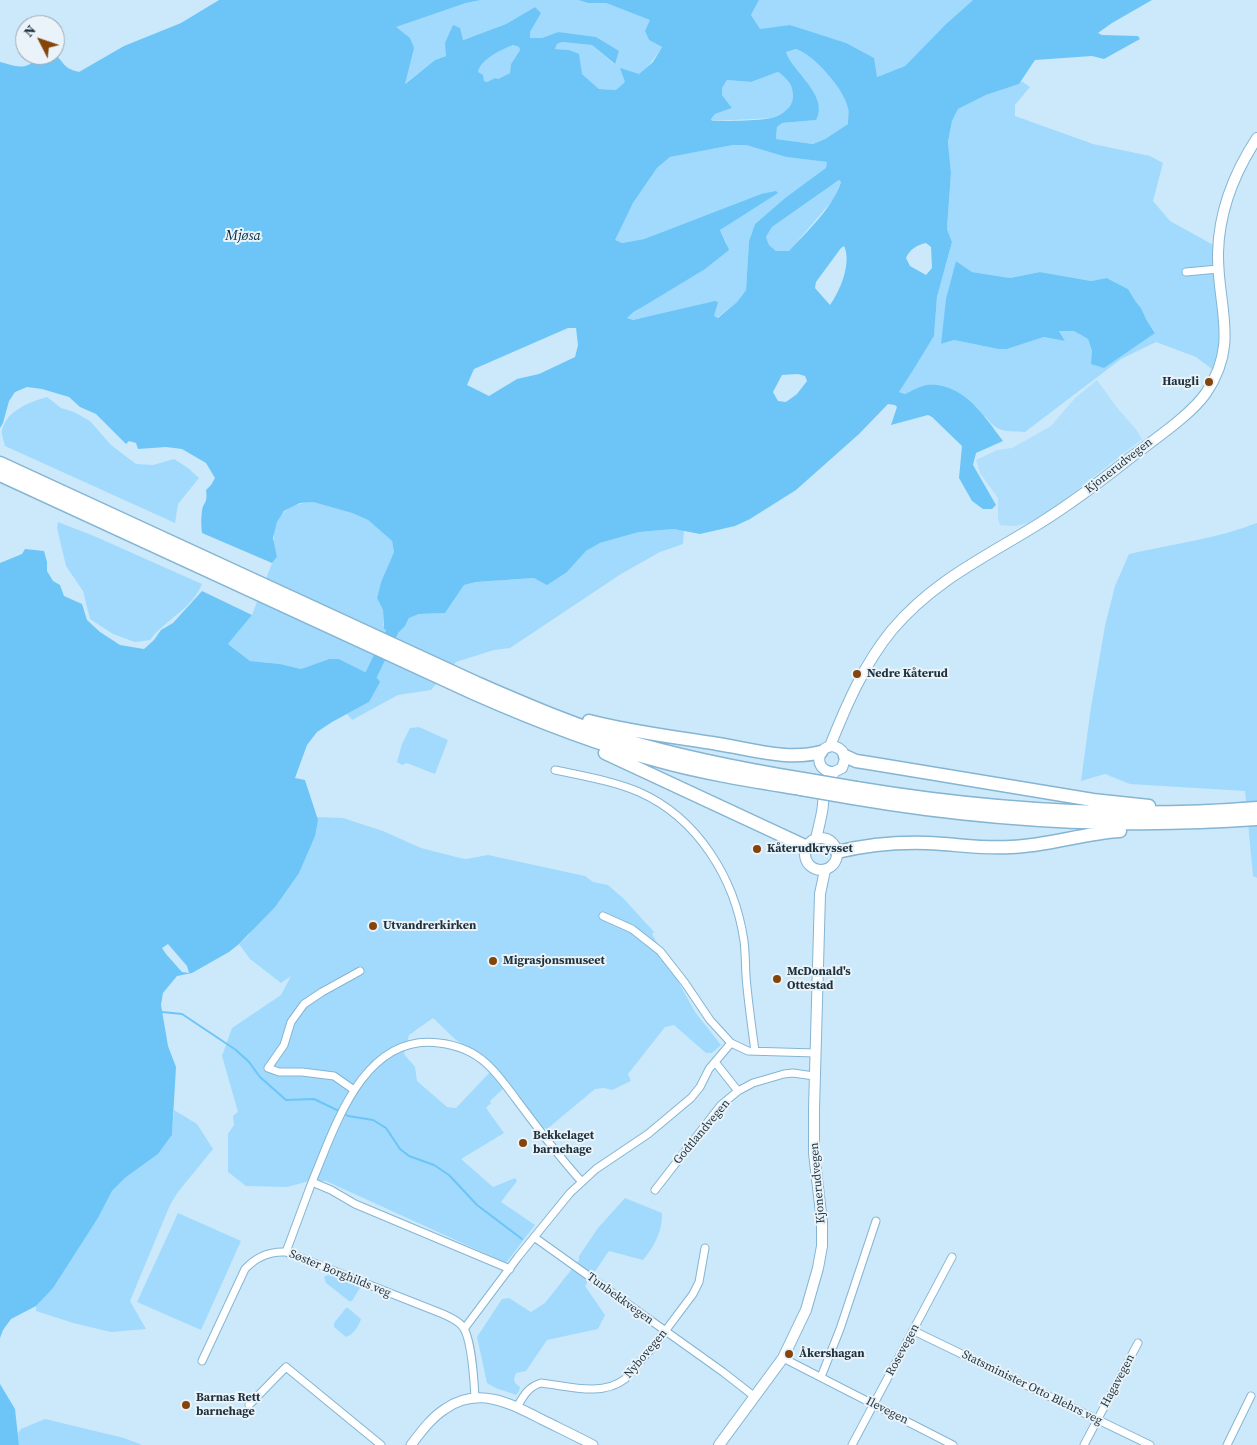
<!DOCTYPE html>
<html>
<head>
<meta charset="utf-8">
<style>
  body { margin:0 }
  #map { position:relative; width:1257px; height:1445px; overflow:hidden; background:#cce9fb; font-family:"Source Serif 4",serif }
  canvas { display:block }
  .north { position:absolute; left:15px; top:15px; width:50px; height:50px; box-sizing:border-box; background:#e9f3f9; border:1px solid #98a5ae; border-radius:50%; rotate:311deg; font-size:14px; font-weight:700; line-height:20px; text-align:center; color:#1e313d }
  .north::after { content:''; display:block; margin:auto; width:18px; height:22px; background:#85450a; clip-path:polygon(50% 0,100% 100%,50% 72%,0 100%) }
</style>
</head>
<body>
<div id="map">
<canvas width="1257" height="1445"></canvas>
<div class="north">N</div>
</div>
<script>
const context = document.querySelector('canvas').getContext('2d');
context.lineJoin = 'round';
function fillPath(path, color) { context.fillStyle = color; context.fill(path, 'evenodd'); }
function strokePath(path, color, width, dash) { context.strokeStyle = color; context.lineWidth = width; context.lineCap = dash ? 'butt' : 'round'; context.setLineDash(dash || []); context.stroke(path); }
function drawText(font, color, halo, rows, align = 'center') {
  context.font = font + ' "Source Serif 4",serif'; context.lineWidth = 4; context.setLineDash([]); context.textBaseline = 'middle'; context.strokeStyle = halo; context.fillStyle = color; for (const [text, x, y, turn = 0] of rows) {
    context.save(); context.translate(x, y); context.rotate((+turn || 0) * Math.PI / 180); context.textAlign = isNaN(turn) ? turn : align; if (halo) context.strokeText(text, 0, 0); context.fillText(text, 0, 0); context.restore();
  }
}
fillPath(new Path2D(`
  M1097 380 1118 409 1135 428 1142 439 1054 508 1028 523 1015 526 1000 525 998 519V498L980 473 976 460 997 450 1012 448 1051 426 1075 398Z`), '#b2dffb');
fillPath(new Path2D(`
  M481 0H578L588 3H606L651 20 645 31 649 40 662 47C655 57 649 67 639 74 631 80 623 84 616 90L599 89 582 74 569 50 555 49 557 44 562 42 592 45 614 64 619 51 558 32 542 38H530V32L540 13 535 7 506 24 462 40 446 56 435 60 404 84 395 27 466 3Z
  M759 0H973L946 24 905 66 877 77 791 25 760 30 751 15Z
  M513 45 519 47 520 50 511 64 510 73 498 79 495 78 487 82 484 81 478 72C481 59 501 50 513 45Z
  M796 49C814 55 844 89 848 107 849 112 848 119 848 124L825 139 813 144 776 139 777 127 782 123 815 120C830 96 792 71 786 52Z
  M778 72 786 78 793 90V100L787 110 774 118 712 121 711 119 715 114 732 108 722 95V88L727 80 751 82Z
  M1020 81 1023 82 1030 87 1015 105V116L1093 144 1150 156 1163 163 1153 201 1170 221 1217 247 1224 349 1216 372 1196 357 1156 342 1121 359 1025 432C1007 431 997 433 986 417L918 389 905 394 899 392 912 372 934 336 937 297 952 242 947 229 951 173 948 142 952 121 958 109 986 95 1019 84ZM956 261 972 272 1010 278 1040 272 1091 281 1108 278 1128 289 1136 302 1141 308 1146 319 1155 332 1092 351 1088 339 1074 331H1059L1065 341 1044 337 1007 349H998L954 340 941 344Z
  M733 145H746L786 157 828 162 826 169 785 198 755 224 749 241 746 290 737 302 717 318 714 316 673 312 632 320 627 318 727 244 720 230 733 221 761 194 644 239 622 243 614 240 633 203 657 168 670 157Z
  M839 180 841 182 833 200 789 251H776L769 245 766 237 772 227Z
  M47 397 61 408 74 412 90 421 111 445 136 464 153 465 174 459 188 468 199 478 178 504 175 523 5 446C4 441 1 435 2 430 7 410 30 402 47 397Z
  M313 502 352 513 368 520 392 541 394 552 381 582 377 598 383 610V626H405L409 618 419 614 445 613 464 585 476 582 534 578 567 572 586 551 600 543 639 532 674 529 684 530 683 544 660 552 621 574 510 648 494 650 456 662 431 690 398 695 352 720 347 714 369 702 377 678 339 659H329L301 669 280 664 250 661 228 644 252 615 272 563 277 557C276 551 273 543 274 537 274 513 292 503 313 502Z
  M58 522 94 536 202 584C192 609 166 619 150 640L135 642 113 634 90 619 83 591 66 566 57 528Z
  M1257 523V878L1253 876 1245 791 1130 784 1105 774 1081 781 1091 707 1105 626 1115 586 1129 554C1172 544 1216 539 1257 523Z
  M419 727 448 740 435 774 407 763 402 765 397 762 402 744 410 728Z
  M317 817 343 818 383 831 421 848 460 858 466 859 488 855 585 876 593 882 608 885 624 899 654 932 652 934 695 1012 721 1045 712 1053H706L674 1025 665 1027 628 1074 631 1081 612 1090 604 1088 595 1089 547 1129 542 1128 492 1063 456 1040 433 1018 409 1035 404 1054 415 1067 417 1081 447 1107 456 1108 490 1072 504 1088 490 1101 491 1103 486 1108 504 1133 461 1159 493 1187 515 1178 517 1181 501 1202 535 1225 506 1263 326 1181H309L287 1187 246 1186 228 1172V1134L234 1125 233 1116 238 1112 222 1056 232 1028 281 995 291 976 281 983 250 959 239 944 248 936Z
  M174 1110 197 1124 213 1149 178 1192 170 1205 130 1301 146 1329 111 1332 73 1323 36 1311V1306L53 1287 98 1218 112 1191 125 1178 158 1154 172 1135Z
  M625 1198 662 1213C663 1230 654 1247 643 1260L609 1251 585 1286 605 1315 598 1329 547 1340 526 1371 516 1373 514 1379 515 1383 520 1387 519 1391 516 1395C506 1391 495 1389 487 1383L477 1337 502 1299 509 1298 531 1312 545 1303 579 1260V1256L598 1228Z
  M178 1213 241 1241 201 1330 137 1302Z
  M330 1274 359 1286 360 1288 352 1301H349L326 1283 324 1277Z
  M346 1308H348L361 1319C359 1326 353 1335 346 1337L334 1327V1323Z
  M45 1419 124 1438 142 1445H19L18 1433 21 1429Z`), '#a1dafd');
fillPath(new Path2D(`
  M219 0H481L466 3 396 27 410 38 414 48 405 84 435 60 446 56 445 43 453 25 460 28 463 40 506 24 535 7 541 13 530 32V38H542L558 32 596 37 619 51 615 64 592 45 562 42 557 44 555 49 569 50 579 54 582 74 599 89 616 90 625 82 620 68 639 74 653 62 662 47 649 40 645 31 650 20 606 3H588L578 0H759L751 15 760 29 790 25 846 43 874 58 877 77 905 66 946 24 973 0H1152L1112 23 1098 33 1102 35 1138 36 1140 39 1104 59 1092 56 1035 60 1019 84 986 95 958 109 952 121 948 142 951 173 947 229 952 242 937 297 934 336 912 372 899 392 905 394C912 391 920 386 927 385 963 382 984 416 1003 441L976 453 973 465 996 505 992 509H983L972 501 959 478 962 446 932 417 928 415 891 425 897 407 895 405 888 404 859 434 796 490 750 519 735 526 700 534 674 529 639 532 600 543 586 551 567 572 547 585 534 578 476 582 464 585 445 613 419 614 409 618 405 626 397 634 384 629 383 610 377 598 381 582 394 552 392 541 368 520 352 513 313 502 300 503 284 511 277 522 273 538 277 557 272 563 202 533C201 526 201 518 202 511 203 502 208 504 206 490L211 485 215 478 206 463 182 449 166 447 138 449 136 443 129 441 126 444 96 414 80 407 69 397 42 389 27 387 15 392 9 401 3 423 0 428V62C9 64 19 69 28 65 38 61 37 53 53 55 60 56 62 64 68 68 71 70 76 71 79 72L124 46 181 23ZM513 45 519 47 520 50 511 64 510 73 498 79 495 78 487 82 484 81 483 75 478 72C481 59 501 50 513 45ZM796 49C814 55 844 89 848 108 849 112 848 119 848 124L825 139 813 144 776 139 777 127 782 123 816 120C830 96 791 70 786 52ZM778 72C787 78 794 86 793 98 792 107 783 114 775 117 767 121 723 121 712 121L711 119 715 114 732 108 722 95V88L727 80 751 82ZM733 145H746L786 157 827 162 826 168 785 198 755 224 749 241 746 290 737 302 718 318 714 316 718 302 715 301 633 320 627 318 634 312 705 269 729 250 720 230 778 193 776 191 761 194 644 239 622 243 615 240 633 203 657 168 670 157ZM839 180 841 182C832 209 808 230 789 251H776L769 245 766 237 772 227ZM926 243 931 247 932 268 926 275 910 266 906 258C910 249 917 245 926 243ZM844 246C852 263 840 291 830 305L815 288 816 282 841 248ZM568 328H576L578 345 575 357 539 374 517 379 489 396 467 385 474 369ZM798 374 805 376 807 381 797 394 786 402 778 401 773 392 782 375Z
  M956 261 972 272 1010 278 1040 272 1091 281 1107 278 1128 289 1136 302 1141 308 1146 319 1155 333 1104 368 1091 364 1092 351 1088 339 1074 331H1059L1065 341 1044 337 1007 349H998L954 340 941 344 946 299Z
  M25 549 44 551 47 562V571L53 581 60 585 64 596 82 604 87 620 100 632 120 645 144 649 154 640 161 630 173 623 202 591 252 615 228 644 250 661 280 664 301 669 329 659H339L377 678 380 682 369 702 332 722 317 732 307 745 295 778 305 780 318 820 315 836 299 873 275 907 239 944 229 952 192 973 177 976 163 993 161 1005 168 1046 176 1067 172 1135 158 1154 125 1178 112 1191 98 1218 53 1288 36 1306 11 1319 3 1330 0 1338V563L22 554Z
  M0 1384 15 1409 19 1445H0Z`), '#6dc5f7');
fillPath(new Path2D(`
  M168 944 187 966 189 973 182 972 166 954 162 948Z`), '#cce9fb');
strokePath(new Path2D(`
  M162 1012 182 1014 236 1050 249 1062 260 1077 286 1100 314 1099 339 1111
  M343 1113 348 1116 373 1120 386 1128 400 1149 409 1156 434 1165 449 1175 477 1205 522 1239`), '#6dc5f7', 2);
strokePath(new Path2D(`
  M371 675 392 632`), '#6dc5f7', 12);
const minor = new Path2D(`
  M1186 272 1218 269
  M555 770C583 776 613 781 639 792 698 818 735 879 744 941 746 956 745 972 747 987 749 1008 752 1029 755 1051
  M603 916 632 929 660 951 685 983 710 1020 731 1043 748 1051 815 1053
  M715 1062 738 1091
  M354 1090 334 1076 302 1072H279L268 1068 284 1045 291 1022 304 1004 322 992 360 971
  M312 1182C335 1127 363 1033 439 1043 457 1045 473 1051 487 1064 498 1074 507 1087 516 1099 537 1127 558 1156 582 1182
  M655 1190 721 1105 738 1091 753 1083 784 1074 793 1073 814 1076
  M534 1237 723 1372 755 1397
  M286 1252 312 1182 331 1190 355 1204 510 1269
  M464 1329 518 1257 570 1193 596 1169 648 1134 691 1098 700 1087 709 1069 731 1043
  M914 1331 1150 1445
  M783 1358 953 1445
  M202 1361 245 1269C256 1257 269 1251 286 1252L443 1314C450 1317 459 1321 463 1327 472 1340 474 1380 475 1397
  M821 1377 840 1329 876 1221
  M249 1405 286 1367 381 1445
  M517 1407C524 1395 528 1387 541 1383 568 1386 602 1397 625 1379L657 1342 693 1294 699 1282 705 1248
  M852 1445 952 1257
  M1084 1445 1138 1343
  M1227 1445 1251 1396`);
const tertiary = new Path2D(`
  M411 1445C421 1432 431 1418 445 1409 478 1386 510 1403 541 1419 559 1428 576 1436 593 1445`);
const secondary = new Path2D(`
  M830 746C846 706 864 664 892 630 934 580 986 557 1040 523 1072 503 1101 481 1130 458 1152 441 1191 415 1206 393 1240 343 1217 306 1218 253 1219 211 1234 173 1257 138
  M827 789 834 772 842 768 845 759C843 746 830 742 821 752 816 763 822 772 834 772
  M805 854a16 16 0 1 1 32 0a16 16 0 1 1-32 0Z
  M816 839C820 820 825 807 823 787
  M719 1445 783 1358 806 1310 818 1268 822 1246V1222L814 1153V1109L820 894 825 870`);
const motorway = new Path2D(`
  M0 463 479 684C526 704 573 725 621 739 681 757 742 769 803 779
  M0 475 473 693C534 720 595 744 659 761 706 774 753 781 801 789
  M589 721C631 732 675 737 718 744 751 749 788 761 821 752
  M605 753 807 847
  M845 756 856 761 869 763 1093 800 1149 806
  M856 788C989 810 1122 819 1257 808
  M853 798C988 821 1120 829 1257 819
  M837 852C866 845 897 842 927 843 955 844 983 849 1011 847 1048 846 1083 833 1120 831`);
strokePath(minor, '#85b5d2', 9);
strokePath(tertiary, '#85b5d2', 11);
strokePath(secondary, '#85b5d2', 12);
strokePath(motorway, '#85b5d2', 15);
strokePath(minor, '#fff', 7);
strokePath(tertiary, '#fff', 9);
strokePath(secondary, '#fff', 10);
strokePath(motorway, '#fff', 12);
const motorwayBridge = new Path2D(`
  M803 779 856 788
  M801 789 853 798`);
strokePath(motorwayBridge, '#85b5d2', 15, []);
strokePath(motorwayBridge, '#fff', 12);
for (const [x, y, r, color] of [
  [1209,382,5,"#85450a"],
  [857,674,5,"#85450a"],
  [757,849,5,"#85450a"],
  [373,926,5,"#85450a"],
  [493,961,5,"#85450a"],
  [777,979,5,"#85450a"],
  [523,1143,5,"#85450a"],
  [789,1354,5,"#85450a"],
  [186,1405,5,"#85450a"]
]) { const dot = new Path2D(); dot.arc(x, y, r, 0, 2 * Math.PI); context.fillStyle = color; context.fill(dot); strokePath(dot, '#e9f3f9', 2); }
drawText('bold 12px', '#1e313d', '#e9f3f9', [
  ["Haugli",1199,382,"right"],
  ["Nedre Kåterud",867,674],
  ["Kåterudkrysset",767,849],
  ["Utvandrerkirken",383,926],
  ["Migrasjonsmuseet",503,961],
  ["McDonald's",787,972],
  ["Ottestad",787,986],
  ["Bekkelaget",533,1136],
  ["barnehage",533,1150],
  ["Åkershagan",799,1354],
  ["Barnas Rett",196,1398],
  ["barnehage",196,1412]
], 'left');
drawText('12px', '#1e313d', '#e9f3f9', [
  ["Kjonerudvegen",1119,466,-38],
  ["Godtlandvegen",702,1132,-50],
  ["Kjonerudvegen",818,1183,-95],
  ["Søster Borghilds veg",340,1274,22],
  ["Tunbekkvegen",620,1299,36],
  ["Rosevegen",903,1350,-62],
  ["Nybovegen",646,1354,-50],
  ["Hagavegen",1118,1381,-62],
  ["Statsminister Otto Blehrs veg",1032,1388,26],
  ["Ilevegen",887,1411,27]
]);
drawText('italic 14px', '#042d41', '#e9f3f9', [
  ["Mjøsa",243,236]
]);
</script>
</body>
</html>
